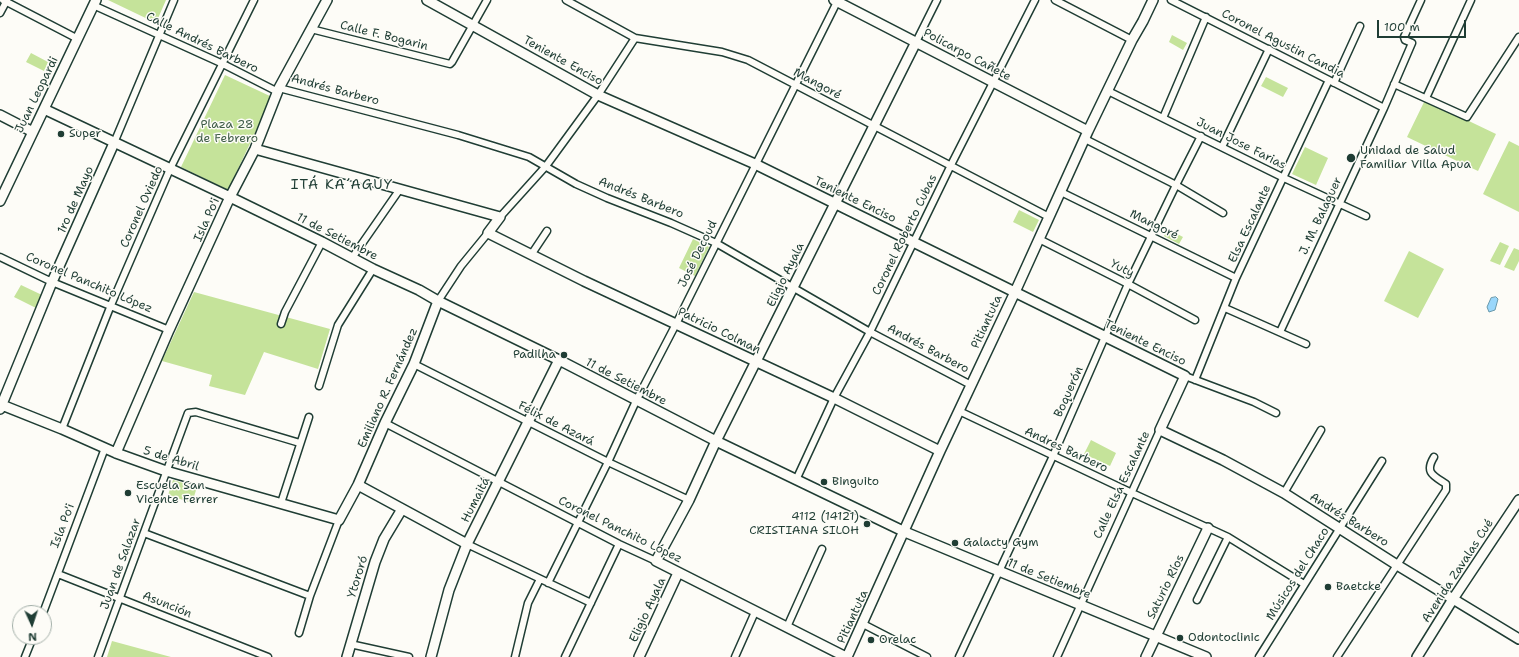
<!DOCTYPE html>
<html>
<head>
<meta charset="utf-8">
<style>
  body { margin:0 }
  #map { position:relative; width:1519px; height:657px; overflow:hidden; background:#fdfcf7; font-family:"Shantell Sans",sans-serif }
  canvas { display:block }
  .north { position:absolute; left:12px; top:605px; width:40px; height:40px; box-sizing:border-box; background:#fdfcf7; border:1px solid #a4b0a9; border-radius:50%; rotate:177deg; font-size:11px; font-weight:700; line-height:16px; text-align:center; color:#1f3d34 }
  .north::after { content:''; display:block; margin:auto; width:14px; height:18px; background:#1f3d34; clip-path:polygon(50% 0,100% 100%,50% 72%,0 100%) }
  .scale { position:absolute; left:1377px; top:20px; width:89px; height:18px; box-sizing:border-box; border:2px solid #1f3d34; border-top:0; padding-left:5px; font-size:12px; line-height:14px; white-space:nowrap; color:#1f3d34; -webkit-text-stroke:3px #fdfcf7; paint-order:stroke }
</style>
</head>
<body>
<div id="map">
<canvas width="1519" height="657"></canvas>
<div class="north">N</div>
<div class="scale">100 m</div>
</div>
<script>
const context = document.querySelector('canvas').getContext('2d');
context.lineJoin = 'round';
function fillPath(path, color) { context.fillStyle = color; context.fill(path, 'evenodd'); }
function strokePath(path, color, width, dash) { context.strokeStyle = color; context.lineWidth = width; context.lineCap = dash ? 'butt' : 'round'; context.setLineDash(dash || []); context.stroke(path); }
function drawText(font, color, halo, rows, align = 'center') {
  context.font = font + ' "Shantell Sans",sans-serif'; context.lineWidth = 3; context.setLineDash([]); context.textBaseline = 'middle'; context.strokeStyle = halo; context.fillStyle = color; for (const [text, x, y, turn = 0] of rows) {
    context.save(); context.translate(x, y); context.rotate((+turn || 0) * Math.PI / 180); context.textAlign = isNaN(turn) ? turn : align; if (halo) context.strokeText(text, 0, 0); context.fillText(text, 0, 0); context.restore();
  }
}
fillPath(new Path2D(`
  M108 0H166L156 23Z
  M1172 35 1187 43 1183 50 1169 42Z
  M31 53 48 62 44 71 26 62Z
  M225 75 272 97 228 190 181 167Z
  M1266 77 1288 88 1283 97 1261 86Z
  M1425 100 1496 134 1478 171 1407 137Z
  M1509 141 1519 146V212L1483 194Z
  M1305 147 1328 158 1316 185 1292 174Z
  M1019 210 1039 220 1033 232 1013 222Z
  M1168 229 1183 237 1179 244 1164 236Z
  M693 239 709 247 695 276 679 268Z
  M1500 242 1509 246 1500 265 1490 261Z
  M1514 248 1519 250V261L1514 271 1504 267Z
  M1409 251 1444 269 1418 318 1384 301Z
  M21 285 42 295 36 308 14 297Z
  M194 292 330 329 318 369 264 352 245 395 209 386 212 375 162 361Z
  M1091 440 1116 453 1110 466 1084 454Z
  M173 480 197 487 192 503 168 495Z
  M112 641 171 657H107Z`), '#c5e39a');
const water = new Path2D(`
  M1496 297 1498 299 1495 310 1489 312 1487 307 1491 298Z`);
fillPath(water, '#9ad7fb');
strokePath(water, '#6999ab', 1);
const street = new Path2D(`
  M3 0 78 39
  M566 0 635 38 722 52 748 60 1049 217
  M1055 0 1132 40
  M1171 0 1384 108
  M93 5 223 64 278 92
  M0 13 7 0
  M311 29 450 64 452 62 487 0
  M916 42 937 0
  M1334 83 1360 26
  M1394 84 1467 117 1519 37
  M279 88 458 135 529 157 576 184 607 198 671 223 716 243 870 332 971 385
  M1108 91 1284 178 1366 216
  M1426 98 1471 0
  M1163 118 1206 17
  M1085 139 1176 185 1223 213
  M114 143 174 0
  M1222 147 1269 49
  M1061 192 1236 278
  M500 217 546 166 598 95 635 38
  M1039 239 1128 284 1195 320
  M531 255 547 231
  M0 257 52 282 169 330
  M352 258 400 189
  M438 301 461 266 488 233
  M1225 308 1306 344
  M281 324 285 312 322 242
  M1280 332 1384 108 1412 43 1405 40 1404 37 1421 0
  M414 364 608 462 689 500
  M1185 376 1254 402 1276 413
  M1195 380 1236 278 1329 80
  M319 386 338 325 373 269
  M959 411 1132 493 1228 537 1304 584
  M385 423 619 544 656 561
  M62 429 111 305 170 169 254 0
  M796 480 834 398 870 332 951 165 1035 0
  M1284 493 1321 430
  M281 503 309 417
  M144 533 310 596
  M467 544 591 603
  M58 574 268 657
  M548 583 608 462 636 401 676 324 838 0
  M1197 600 1228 537
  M43 613 105 448
  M863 624 927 657
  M787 627 822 549
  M299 633 310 596 339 520
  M350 644 409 657
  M25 657 33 637
  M98 657 188 413 196 412 300 443
  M515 657 528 603 540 579
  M565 657 619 544
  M735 657 755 612
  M959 657 1053 456 1128 284 1176 185 1201 136
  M1057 657 1160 430
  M1259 657 1382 461
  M1337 657 1446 490V484C1434 476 1424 473 1434 457`);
const secondary = new Path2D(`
  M427 0 598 95 755 164 1185 376 1160 430 1223 460 1284 493 1397 565 1519 639
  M834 0 1088 131
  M44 109 230 197 322 242 373 269 419 290 438 301 563 362 716 441 905 532 1206 657
  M0 115 33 132
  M255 149 500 217 488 233 584 281 834 398 940 451
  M0 201 96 0
  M2 405 62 429 116 453 166 471 339 520 358 485 385 423 414 364 438 301
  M0 409 52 282 114 143
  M116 453 169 330 230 197 255 149 279 88 327 0
  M358 485 467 544
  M347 657 375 562 384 539 402 509
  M431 657 449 590 467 544 559 360
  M639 657 678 573
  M846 657 656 561 689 500 716 441 916 42
  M847 657 940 451 1015 292 1088 131 1132 40 1143 21 1153 0
  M1146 657 1208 528
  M1417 657 1453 599 1519 500`);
strokePath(street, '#1f3d34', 9);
strokePath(secondary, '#1f3d34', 12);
strokePath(street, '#fdfcf7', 6);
strokePath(secondary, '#fdfcf7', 9);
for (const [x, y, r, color] of [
  [61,134,4,"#1f3d34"],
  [1351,158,5,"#1f3d34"],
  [564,355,4,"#1f3d34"],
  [824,482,4,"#1f3d34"],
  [128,493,4,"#1f3d34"],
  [867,524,4,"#1f3d34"],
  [955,543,4,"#1f3d34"],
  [1328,587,4,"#1f3d34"],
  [1180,638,4,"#1f3d34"],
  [871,640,4,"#1f3d34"]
]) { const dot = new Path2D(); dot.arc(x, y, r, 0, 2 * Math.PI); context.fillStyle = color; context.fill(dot); strokePath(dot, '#fdfcf7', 1.5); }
drawText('12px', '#1f3d34', '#fdfcf7', [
  ["Calle F. Bogarin",384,36,14],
  ["Calle Andrés Barbero",202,43,26],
  ["Coronel Agustin Candia",1283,44,27],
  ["Policarpo Cañete",967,55,28],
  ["Teniente Enciso",563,61,29],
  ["Mangoré",817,84,28],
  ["Andrés Barbero",335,90,15],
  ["Juan Leopardi",37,95,-64],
  ["Juan Jose Farias",1241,144,27],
  ["Andrés Barbero",641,198,22],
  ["1ro de Mayo",76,200,-66],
  ["Teniente Enciso",855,200,26],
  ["Coronel Oviedo",142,207,-66],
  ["J. M. Balaguer",1321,216,-65],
  ["Isla Po'i",207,220,-66],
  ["Elsa Escalante",1250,224,-65],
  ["Mangoré",1154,225,26],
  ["Coronel Roberto Cubas",905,235,-64],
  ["11 de Setiembre",337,237,27],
  ["José Decoud",698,254,-64],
  ["Yuty",1122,269,27],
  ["Eligio Ayala",786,275,-64],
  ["Coronel Panchito López",89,283,23],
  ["Pitiantuta",987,322,-65],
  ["Patricio Colman",719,331,26],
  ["Teniente Enciso",1145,343,26],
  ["Andrés Barbero",928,349,28],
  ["11 de Setiembre",626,382,27],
  ["Emiliano R. Fernández",388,388,-66],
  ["Boquerón",1069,392,-66],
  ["Félix de Azará",556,424,27],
  ["Andres Barbero",1066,450,25],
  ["5 de Abril",171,459,17],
  ["Calle Elsa Escalante",1122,485,-65],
  ["Humaitá",476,500,-63],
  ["Andrés Barbero",1349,520,32],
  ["Isla Po'i",63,526,-69],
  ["Coronel Panchito López",620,530,26],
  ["Juan de Salazar",121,564,-70],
  ["Avenida Zavalas Cué",1458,571,-57],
  ["Músicos del Chaco",1298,574,-58],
  ["Ytororó",358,577,-73],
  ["11 de Setiembre",1049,579,22],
  ["Saturio Ríos",1166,587,-64],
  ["Asunción",167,605,22],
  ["Eligio Ayala",648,610,-65],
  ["Pitiantuta",853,617,-65]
]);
drawText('12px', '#405e48', '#fdfcf7', [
  ["Plaza 28",227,125],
  ["de Febrero",227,139]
]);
drawText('12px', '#1f3d34', '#fdfcf7', [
  ["Super",69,134],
  ["Unidad de Salud",1360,151],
  ["Familiar Villa Apua",1360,165],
  ["Padilha",556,355,"right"],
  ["Binguito",832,482],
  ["Escuela San",136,486],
  ["Vicente Ferrer",136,500],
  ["4112 (14121)",859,517,"right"],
  ["CRISTIANA SILOH",859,531,"right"],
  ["Galacty Gym",963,543],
  ["Baetcke",1336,587],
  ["Odontoclinic",1188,638],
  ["Orelac",879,640]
], 'left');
context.letterSpacing = '1px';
drawText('14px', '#1f3d34', '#fdfcf7', [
  ["ITÁ KA´AGUY",342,185]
]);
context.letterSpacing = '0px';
</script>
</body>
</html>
